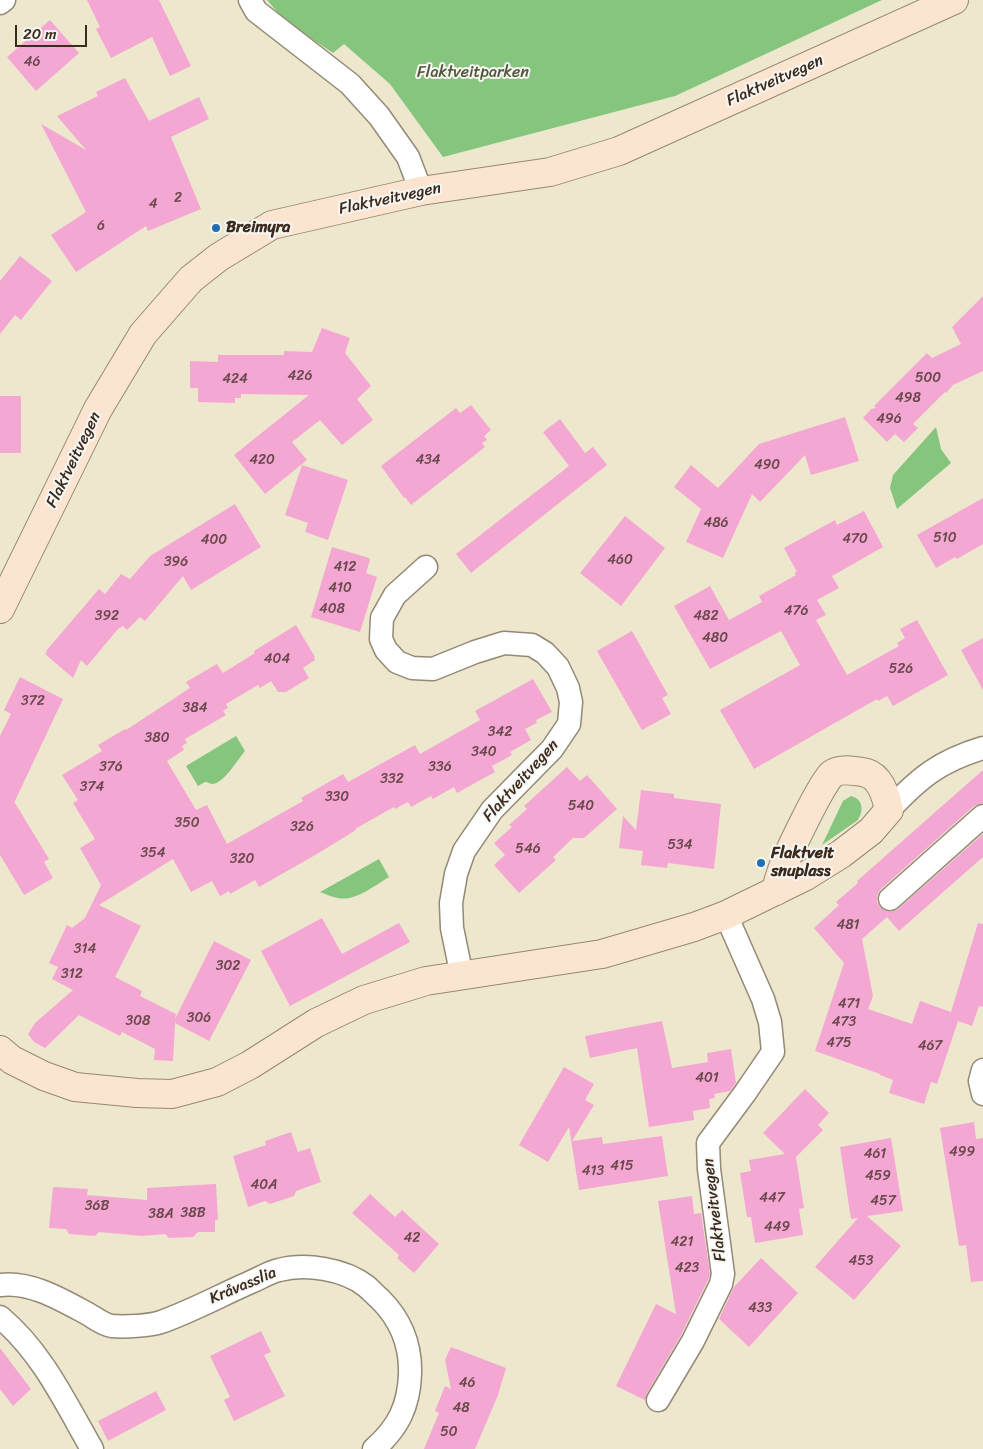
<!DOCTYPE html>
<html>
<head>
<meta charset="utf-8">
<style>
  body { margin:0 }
  #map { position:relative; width:983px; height:1449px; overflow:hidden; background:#ede7cd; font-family:Sriracha,sans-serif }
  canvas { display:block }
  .scale { position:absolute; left:15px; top:25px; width:72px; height:22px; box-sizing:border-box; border:2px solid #3b2a1e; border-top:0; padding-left:6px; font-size:15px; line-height:18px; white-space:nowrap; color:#3b2a1e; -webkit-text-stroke:4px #f6f6f2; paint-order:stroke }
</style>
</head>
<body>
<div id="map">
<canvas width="983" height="1449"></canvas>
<div class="scale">20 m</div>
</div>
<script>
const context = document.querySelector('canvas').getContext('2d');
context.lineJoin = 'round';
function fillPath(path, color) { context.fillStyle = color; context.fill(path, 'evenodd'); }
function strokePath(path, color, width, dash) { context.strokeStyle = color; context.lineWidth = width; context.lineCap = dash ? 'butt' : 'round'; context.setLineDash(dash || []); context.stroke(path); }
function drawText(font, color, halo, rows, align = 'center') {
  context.font = font + ' Sriracha,sans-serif'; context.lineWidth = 4; context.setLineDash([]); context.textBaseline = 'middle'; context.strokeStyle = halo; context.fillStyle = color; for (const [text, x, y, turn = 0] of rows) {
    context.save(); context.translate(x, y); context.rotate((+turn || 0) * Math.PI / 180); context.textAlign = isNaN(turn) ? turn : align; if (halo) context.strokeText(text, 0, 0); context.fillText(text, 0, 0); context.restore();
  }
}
fillPath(new Path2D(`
  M267 0H882L675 96 443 157 390 84 344 44 333 53 285 21Z
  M936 427 941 449 951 463 897 509 890 488 893 475Z
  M236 736 245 751C238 759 224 783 213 784 210 784 208 782 205 782L198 786 186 766Z
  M851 796C863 799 864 810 858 820L822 845 843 801Z
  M379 859 389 877C375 885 355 902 338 898 332 897 326 894 320 892Z`), '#85c57d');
fillPath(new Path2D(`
  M87 0H159L191 66 170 76 152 37 111 58 96 29 100 27Z
  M50 20 79 53 36 91 7 57Z
  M125 78 149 121 199 97 209 119 171 137 201 209 148 231 146 226 76 272 51 235 86 212 41 124 86 150 57 116 98 96 96 92Z
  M20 256 52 281 21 320 15 315 0 334V281Z
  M983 296V371L953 385 946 393 945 392 913 424 918 428 904 442 895 434 887 442 863 418 871 409 876 408 874 406 927 353 932 358 961 344 952 327Z
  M322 328 350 338 345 353 371 386 357 399 373 420 342 445 320 420 292 442 307 460 265 494 234 455 309 395 241 394V398H235V403L198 402V388H190V361L218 362V355H284V351L312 352Z
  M0 396H21V453H0Z
  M471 405 491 430 484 436 487 440 482 443 485 447 411 505 405 497 404 498 381 466 456 408 460 413Z
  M845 417 859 461 811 475 805 455 760 502 752 494 723 558 686 542 701 509 674 487 691 465 718 488 759 444Z
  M560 419 585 453 593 447 607 465 471 573 456 554 569 466 543 432Z
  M302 465 348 480 328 540 305 532 308 523 285 515Z
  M983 498V544L957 559 955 557 936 568 917 535Z
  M235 504 261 547 191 590 183 576 145 621 140 617 127 630 123 626 118 629 87 666 81 660 73 678 45 654 47 652 46 651 99 589 105 594 121 574 130 579 150 556Z
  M864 511 883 547 832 576 839 588 817 600 826 615 816 620 847 675 899 646 897 643 905 638 900 629 917 620 948 675 893 706 887 696 878 701 877 699 754 769 720 710 800 665 781 631 710 669 674 606 710 586 729 620 762 602 759 596 796 575 794 573 797 572 784 548 835 520 837 525Z
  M625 516 665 548 621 606 580 573Z
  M332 547 369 558 370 560 366 573 377 577 360 632 311 617Z
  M296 625 315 657 314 658 315 660 303 668 309 678 286 692H278L271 681 260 688 258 685 226 704 228 708 223 711 226 715 185 739 187 743 182 746 184 750 167 761 196 810 207 805 227 844 303 801 301 798 343 774 348 782 415 745 420 754 480 720 475 711 533 679 552 712 536 720 537 723 525 729 531 740 510 752 512 755 492 766 495 772 457 793 454 787 433 799 431 796 411 807 408 802 395 809 394 807 355 829 356 830 317 854 259 887 255 880 230 894 229 891 220 896 212 881 191 892 173 859 99 905 141 926 115 977 142 991 140 996 176 1014 175 1019 214 941 251 960 209 1041 175 1023 173 1061 154 1060 155 1049 122 1032 120 1036 79 1015 45 1048 34 1042 28 1034 35 1023 73 990 52 979 58 967 49 963 67 925 72 928 85 918 101 885 80 848 95 839 73 803 78 800 62 775 102 751 98 745 125 729 126 730 190 688 186 682 217 664 223 673 255 653 254 651Z
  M632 631 668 695 662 698 671 714 642 730 597 651Z
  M983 638V690L961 650Z
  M20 677 63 699 14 803H15L49 859 44 862 53 878 24 895 0 855V736L11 714 4 710Z
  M567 767 580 781 587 775 617 809 584 838H573L553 857 556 860 519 893 494 865 505 855 494 843 512 827 509 825 527 809 524 806Z
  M983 770V803L974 806 881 889 877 895V902L881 908 885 911 892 912 898 909 983 834V857L899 931 887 917 862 939 873 996 868 1009 912 1024 920 1001 951 1012 978 923 983 924V1007L979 1006 972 1026 958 1021 937 1084 931 1082 924 1104 889 1093 893 1080 880 1075V1074L815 1051 844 963 814 928 839 905 836 902 858 883 857 881Z
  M641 790 674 794V798L721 804 714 869 668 863 667 868 641 865 643 851 619 848 623 816 636 830Z
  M322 918 342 954 399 923 410 942 290 1006 261 951Z
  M662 1021 672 1068 708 1062 707 1053 731 1049 736 1083 730 1091 714 1094 715 1098 709 1099 710 1108 693 1111 694 1120 649 1127 637 1048 590 1058 585 1036Z
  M564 1067 594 1084 585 1100 594 1105 572 1141 602 1137 603 1144 662 1136 668 1176 579 1190 569 1127 548 1162 519 1145Z
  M805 1089 829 1113 818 1125 823 1130 796 1157 804 1208 799 1209 803 1235 755 1243 751 1217H747L740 1173 751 1171 749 1160 785 1154 763 1133Z
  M974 1122 976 1139 983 1138V1281L971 1282 966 1245 959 1246 940 1128Z
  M291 1132 298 1152 310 1148 321 1182 296 1191 294 1196 270 1204 265 1201 248 1207 233 1156 266 1145 265 1141Z
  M891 1138 903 1211 867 1216 901 1246 854 1300 815 1267 858 1218 851 1219 840 1147Z
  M216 1184 218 1220H215V1232H198L193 1237 169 1238 165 1234 142 1236 99 1232 95 1236 69 1234 66 1229 49 1228 53 1187 88 1189 87 1195 147 1200V1188Z
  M370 1194 395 1217 402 1210 439 1244 414 1273 397 1258 399 1255 352 1213Z
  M692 1196 694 1214 701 1213 710 1274 708 1280 681 1335 647 1393 645 1400 616 1386 656 1304 676 1314 658 1201Z
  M761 1258 798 1293 749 1347 719 1319 734 1287Z
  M261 1331 271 1352 264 1355 285 1396 234 1421 224 1400 230 1397 210 1356Z
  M451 1347 506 1368 498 1395 475 1449H424L439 1413 435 1411 445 1386 451 1389 445 1360Z
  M0 1348 31 1389 13 1406 0 1389Z
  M156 1391 166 1410 108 1441 98 1421Z`), '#f5a7d4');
const minor = new Path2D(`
  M250 0 256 11 350 84 379 116 408 157 421 191
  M0 3 4 0
  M426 567 395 595 382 618 381 639 386 650 397 662 412 668 433 669 475 652 504 643 532 645 545 653 558 667 568 688 571 702 569 724 552 749 492 810 464 851 456 874 451 903 452 928 459 962 464 975
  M889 810C920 777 940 761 983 748
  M890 899 983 816
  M983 1070 980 1081 983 1094
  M0 1285C31 1281 62 1300 88 1314 95 1318 104 1325 112 1326 124 1327 150 1326 161 1322 192 1311 221 1295 251 1282 260 1278 270 1272 279 1270 306 1263 344 1269 366 1286 371 1290 375 1295 380 1299 401 1320 411 1344 410 1374 409 1406 398 1428 374 1449
  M0 1317C42 1352 65 1402 92 1449
  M658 1400 693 1341 721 1284 723 1274 709 1169 708 1143 745 1093 773 1052 770 1022 763 999 726 915`);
const secondary = new Path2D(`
  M0 609 98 409 143 334 191 279 219 257 272 225 421 191 550 172 619 151 954 0
  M0 1050 12 1060 44 1076 75 1087 137 1093 172 1094 217 1082 250 1065 316 1023 364 1000 426 981 602 954 694 927 726 915 804 877 841 854 871 831 889 810C886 795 880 774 862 772 853 771 840 768 832 774 823 780 785 859 781 873 779 879 777 885 776 891`);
strokePath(minor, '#948876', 25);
strokePath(secondary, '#948876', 30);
strokePath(minor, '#fff', 22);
strokePath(secondary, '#fce5d0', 28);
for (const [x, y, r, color] of [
  [216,228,5,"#1f6fb2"],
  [761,863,5,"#1f6fb2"]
]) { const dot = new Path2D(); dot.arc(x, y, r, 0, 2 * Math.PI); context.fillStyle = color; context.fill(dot); strokePath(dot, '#f6f6f2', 2); }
drawText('14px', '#6a494c', null, [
  ["46",32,62],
  ["2",178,198],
  ["4",153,204],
  ["6",101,226],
  ["426",300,376],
  ["500",928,378],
  ["424",235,379],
  ["498",908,398],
  ["496",889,419],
  ["420",262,460],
  ["434",428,460],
  ["490",767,465],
  ["486",716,523],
  ["510",945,538],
  ["470",855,539],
  ["400",214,540],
  ["460",620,560],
  ["396",176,562],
  ["412",345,567],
  ["410",340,588],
  ["408",332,609],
  ["476",796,611],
  ["392",107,616],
  ["482",706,616],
  ["480",715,638],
  ["404",277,659],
  ["526",901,669],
  ["372",33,701],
  ["384",195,708],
  ["342",500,732],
  ["380",157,738],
  ["340",484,752],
  ["376",111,767],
  ["336",440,767],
  ["332",392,779],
  ["374",92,787],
  ["330",337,797],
  ["540",581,806],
  ["350",187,823],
  ["326",302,827],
  ["534",680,845],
  ["546",528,849],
  ["354",153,853],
  ["320",242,859],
  ["481",848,925],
  ["314",85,949],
  ["302",228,966],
  ["312",72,974],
  ["471",849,1004],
  ["306",199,1018],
  ["308",138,1021],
  ["473",844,1022],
  ["475",839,1043],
  ["467",930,1046],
  ["401",707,1078],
  ["499",962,1152],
  ["461",875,1154],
  ["415",622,1166],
  ["413",593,1171],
  ["459",878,1176],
  ["40A",264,1185],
  ["447",772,1198],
  ["457",883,1201],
  ["36B",97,1206],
  ["38B",193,1213],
  ["38A",161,1214],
  ["449",777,1227],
  ["42",412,1238],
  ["421",682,1242],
  ["453",861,1261],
  ["423",687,1268],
  ["433",760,1308],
  ["46",467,1383],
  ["48",461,1408],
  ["50",449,1432]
]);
drawText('16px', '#51583a', '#f6f6f2', [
  ["Flaktveitparken",473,73]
]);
drawText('16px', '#3b2a1e', '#f6f6f2', [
  ["Flaktveitvegen",775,81,-24],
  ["Flaktveitvegen",390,199,-12],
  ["Flaktveitvegen",74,460,-64],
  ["Flaktveitvegen",521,781,-48],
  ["Flaktveitvegen",715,1210,-97],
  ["Kråvasslia",243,1286,-23]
]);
drawText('bold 16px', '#3b2a1e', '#f6f6f2', [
  ["Breimyra",226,228],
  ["Flaktveit",771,854],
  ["snuplass",771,872]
], 'left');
</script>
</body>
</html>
